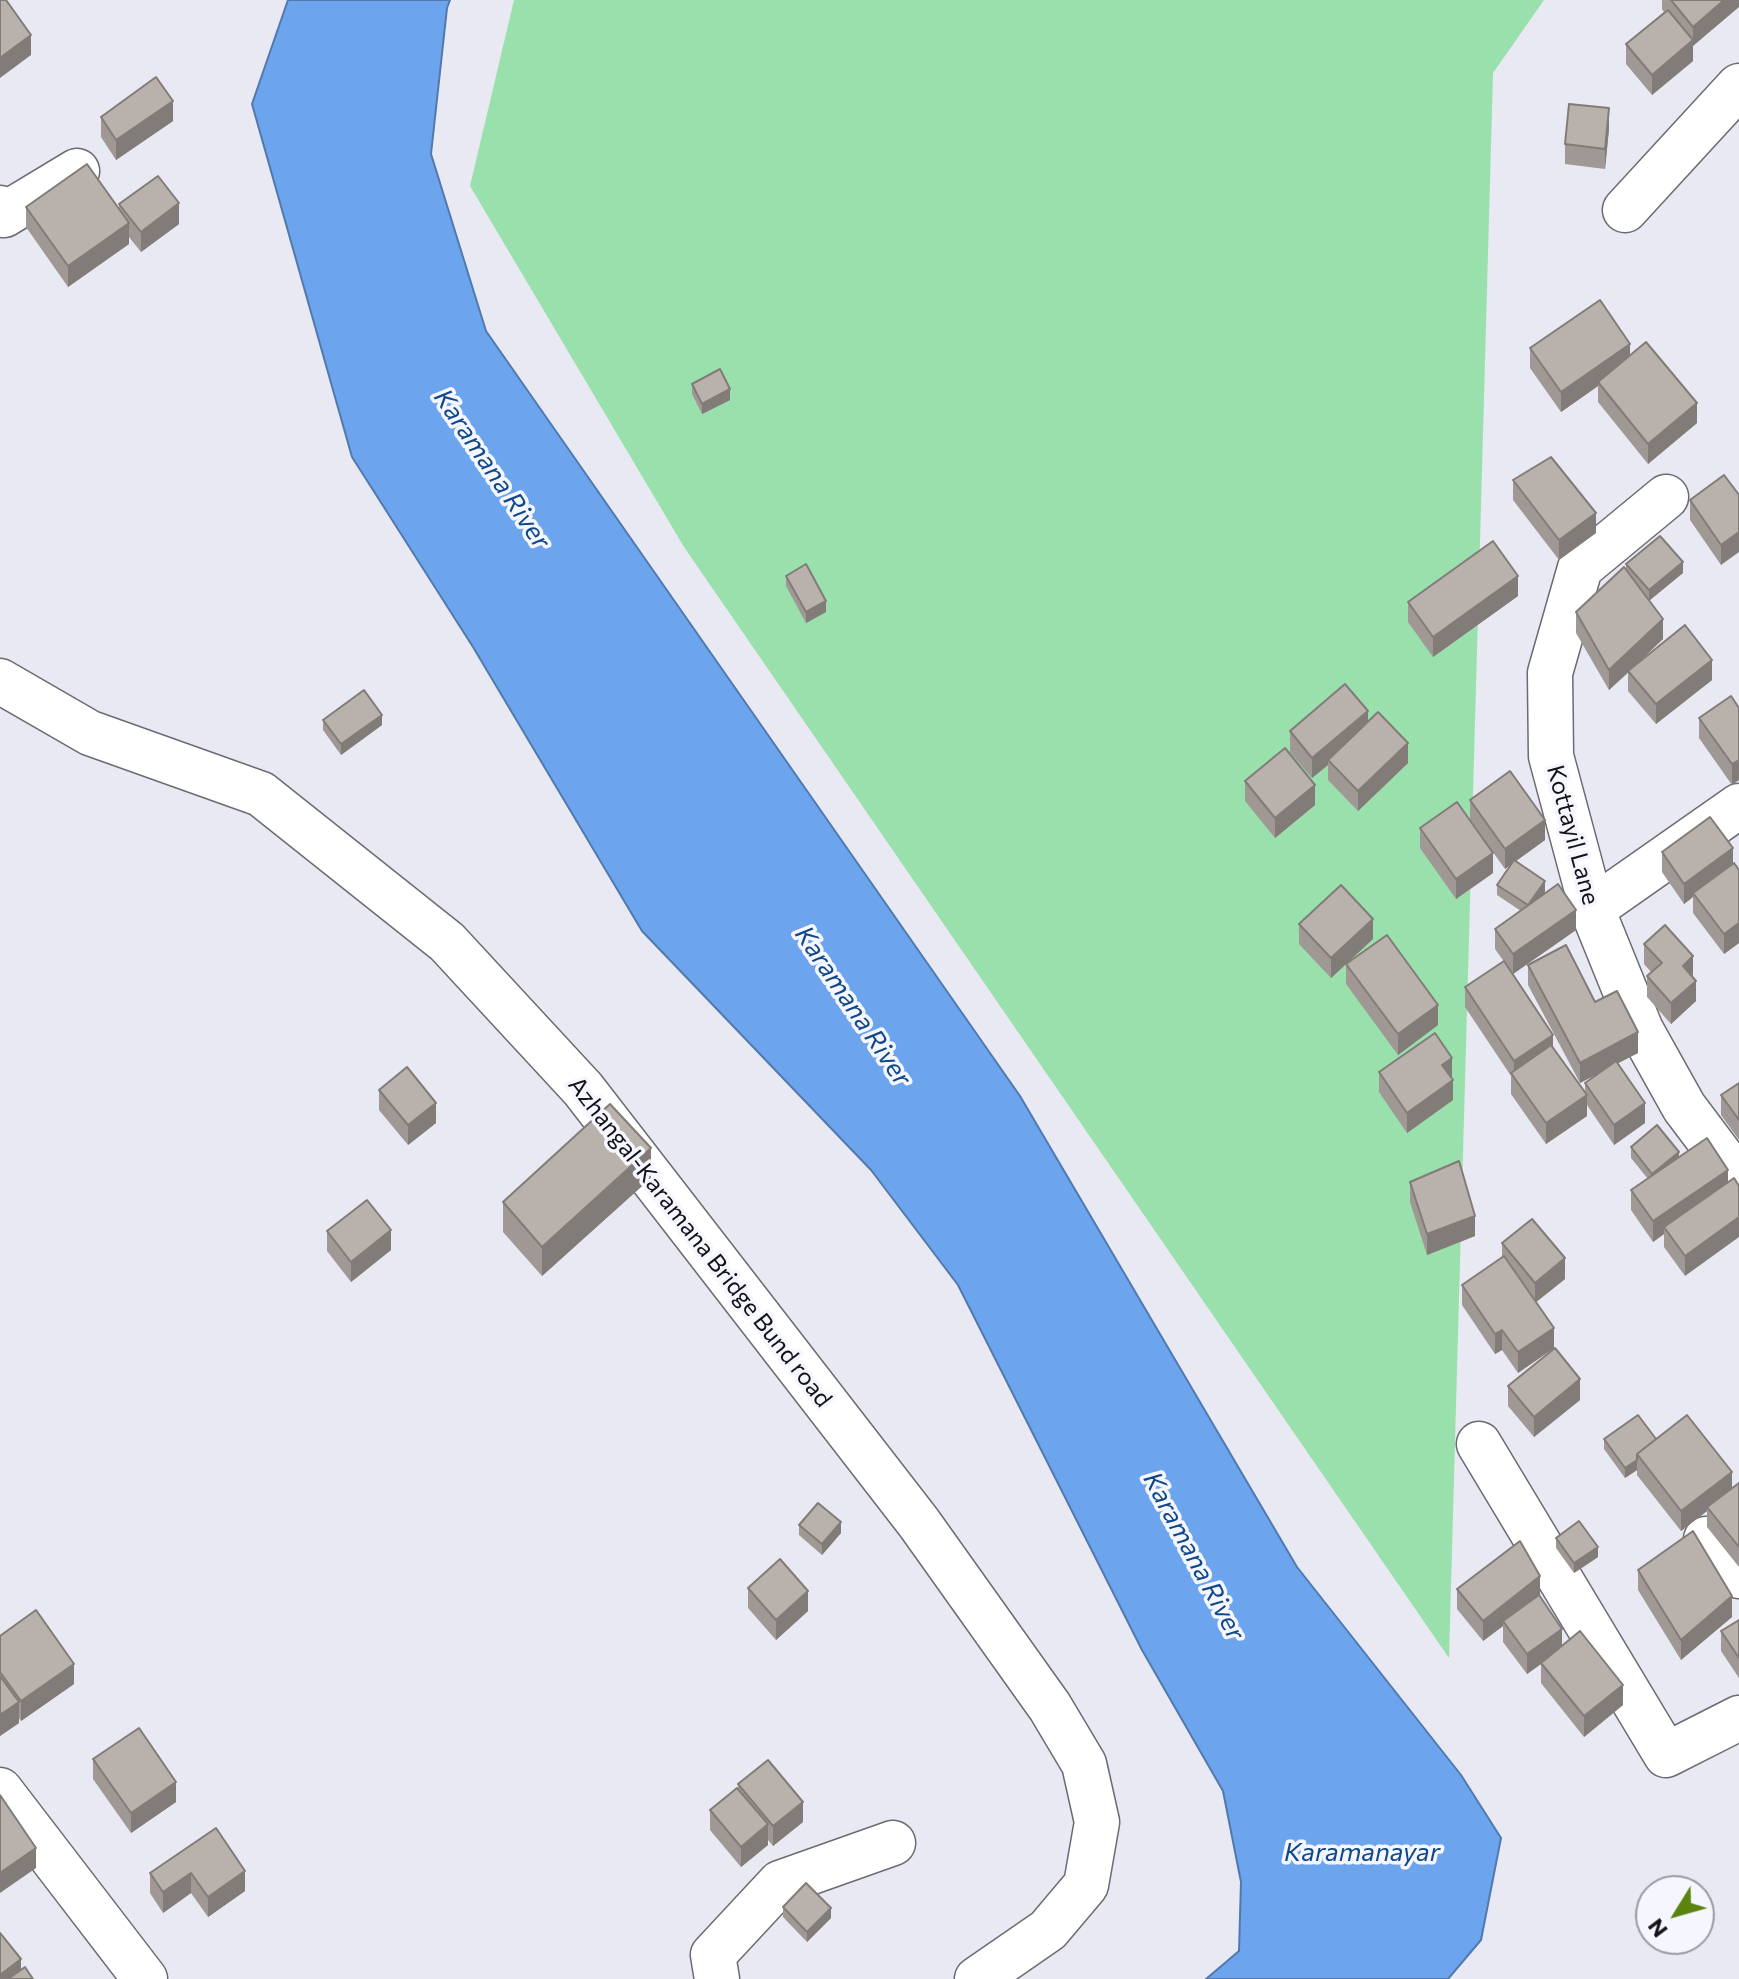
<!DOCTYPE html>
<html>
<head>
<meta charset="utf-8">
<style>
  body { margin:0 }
  #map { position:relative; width:1739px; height:1979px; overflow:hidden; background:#e8e9f2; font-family:Commissioner,sans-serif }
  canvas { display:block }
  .north { position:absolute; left:1635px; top:1875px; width:80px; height:80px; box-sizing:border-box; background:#f5f6ff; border:2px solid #9b9ba2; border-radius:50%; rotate:233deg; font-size:22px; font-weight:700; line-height:32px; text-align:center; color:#131316 }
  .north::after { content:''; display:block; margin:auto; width:28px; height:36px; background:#5a840d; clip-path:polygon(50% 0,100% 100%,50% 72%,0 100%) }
</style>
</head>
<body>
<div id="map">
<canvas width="1739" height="1979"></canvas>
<div class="north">N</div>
</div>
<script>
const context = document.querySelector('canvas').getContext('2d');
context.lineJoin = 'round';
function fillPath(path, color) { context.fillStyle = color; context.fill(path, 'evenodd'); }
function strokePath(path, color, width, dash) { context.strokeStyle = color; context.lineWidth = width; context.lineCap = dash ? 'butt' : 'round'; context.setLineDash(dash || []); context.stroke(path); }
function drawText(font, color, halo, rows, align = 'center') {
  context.font = font + ' Commissioner,sans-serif'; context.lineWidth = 7; context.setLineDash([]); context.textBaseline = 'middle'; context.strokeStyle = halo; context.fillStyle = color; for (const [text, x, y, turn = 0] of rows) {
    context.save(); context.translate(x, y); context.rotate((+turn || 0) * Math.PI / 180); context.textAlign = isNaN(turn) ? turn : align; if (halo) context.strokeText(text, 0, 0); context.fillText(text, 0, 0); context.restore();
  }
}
fillPath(new Path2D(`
  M514 0H1544L1493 73 1449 1658 684 547 470 186Z`), '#99e0ac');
const water = new Path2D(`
  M288 0H450L447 8 431 154 486 331 1020 1096 1297 1567 1461 1775 1501 1838 1481 1940 1448 1979H1206L1239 1951 1241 1882 1223 1791 1142 1650 958 1285 871 1170 642 931 473 647 352 457 252 104Z`);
fillPath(water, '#6ca5ee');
strokePath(water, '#5179ad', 2);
const minor = new Path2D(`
  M0 208 4 215 77 171
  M1625 210 1739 86
  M1666 497 1580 568 1550 673 1551 756 1592 909 1641 1030 1684 1107 1739 1180
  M0 681 90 733 261 794 447 942 583 1089 919 1523 1050 1707 1084 1764 1097 1822 1086 1885 1048 1930 977 1979
  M1592 909 1739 806
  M1479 1444 1666 1755 1739 1718
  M1706 1539 1739 1576
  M0 1790 145 1979
  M717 1979 713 1955 780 1883 893 1843`);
strokePath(minor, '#6a6b73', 47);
strokePath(minor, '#fff', 44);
fillPath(new Path2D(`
  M1662 0H1739L1693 46V61L1652 95 1626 64V44L1664 12 1662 9Z
  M101 117 173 121 116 160 101 137Z
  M1609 129 1605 169 1565 164V144Z
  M119 204 179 224 141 252 129 237V244L68 287 26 227V207L119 210Z
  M1530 348 1630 355 1697 423 1648 464 1598 402V386L1561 412 1530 368Z
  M692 384 730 400 702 414 692 394Z
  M1513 480 1596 533 1559 560 1513 500Z
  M1739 495 1721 565 1690 520V500Z
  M1626 564 1683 573 1649 600 1663 639 1640 661 1712 680 1656 724 1628 691V673L1609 690 1576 633V612L1626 570Z
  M786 576 826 612 806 623 786 586Z
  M1518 596 1433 657 1408 622V602Z
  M1739 708 1732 785 1699 738V718Z
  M323 720 382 725 341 755 323 730Z
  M1368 722 1408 763 1358 811 1328 780V765L1312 778 1290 752V731Z
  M1245 781 1315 805 1275 838 1245 801Z
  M1470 800 1545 840 1516 861 1545 892 1543 895 1576 930 1513 974 1495 949V929L1521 911 1497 895V885L1512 864 1505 869 1470 820Z
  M1420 828 1493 873 1456 899 1420 848Z
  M1662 852 1733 864 1739 870V943L1724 954 1693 913V897L1684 904 1662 872Z
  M1299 924 1373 939 1348 962 1438 1025 1398 1055 1346 984V964L1331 978 1299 944Z
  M1644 944 1693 976 1692 977 1696 1001 1671 1024 1647 997V976L1651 972 1644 964Z
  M1528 965 1595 1002 1638 1053 1617 1063 1645 1123 1614 1145 1587 1105V1116L1546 1144 1511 1094V1076L1465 1007V987L1585 1093V1083L1597 1074 1580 1083 1528 985Z
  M1379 1072 1452 1078 1453 1100 1407 1133 1379 1092Z
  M1739 1083V1140L1721 1115V1095Z
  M379 1090 436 1123 408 1145 379 1110Z
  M1707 1138 1685 1276 1664 1247V1234L1653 1242 1631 1210V1190L1648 1179 1631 1158V1147L1679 1157Z
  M651 1178 542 1276 503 1232V1202Z
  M1410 1182 1475 1236 1427 1255 1410 1202Z
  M327 1231 391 1250 351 1282 327 1251Z
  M1502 1243 1565 1279 1536 1302 1554 1348 1518 1373 1502 1350 1495 1354 1462 1305V1285L1502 1257Z
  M1508 1386 1580 1400 1534 1437 1508 1406Z
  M1604 1439H1656L1732 1489 1739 1483V1567L1707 1527V1511L1681 1531 1637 1475V1470L1625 1478 1604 1449Z
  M799 1525 841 1533 822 1555 799 1535Z
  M1556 1538 1598 1557 1574 1573 1556 1548Z
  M1638 1570 1732 1617 1681 1660 1638 1590Z
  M748 1588 808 1611 776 1640 748 1608Z
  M1457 1589 1540 1596V1597L1562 1646 1623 1705 1584 1737 1541 1683V1664L1527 1674 1503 1642V1626L1483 1641 1457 1609Z
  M1739 1620V1678L1721 1651V1631Z
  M0 1636 74 1684 21 1721 19 1718V1723L0 1736Z
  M93 1759 176 1802 131 1833 93 1779Z
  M738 1784 803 1822 773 1846 768 1840V1845L741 1867 710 1830V1810L738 1789Z
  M216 1828 245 1891 208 1917 191 1893 163 1913 150 1893V1873Z
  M783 1907 831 1918 807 1942 783 1917Z`), '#9f9894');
fillPath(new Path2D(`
  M1724 0H1739V7L1693 46V61L1652 95V75L1693 41V27Z
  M31 35V55L0 78V58Z
  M173 101V121L116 160V140Z
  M1609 108V129L1605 169V149Z
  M179 203V224L141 252V232Z
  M129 223V244L68 287V266Z
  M1630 344V364L1598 382V386L1561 412V392Z
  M730 389V400L702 414V404Z
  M1697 403V423L1648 464V444Z
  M1596 513V533L1559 560V540Z
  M1739 532V552L1721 565V545Z
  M1683 562V573L1649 601V590Z
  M1518 576V596L1433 657V637Z
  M826 601V612L806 623V612Z
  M1663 619V639L1609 690V670Z
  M1712 660V680L1656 724V704Z
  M1368 711V731L1328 760V765L1312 778V758Z
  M382 715V725L341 755V744Z
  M1408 743V763L1358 811V791Z
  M1739 760V780L1732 785V764Z
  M1315 785V805L1275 838V818Z
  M1545 820V840L1505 869V849Z
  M1733 848V868L1693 893V897L1684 904V884Z
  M1493 853V873L1456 899V879Z
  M1545 881V892L1529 916V906Z
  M1576 910V930L1513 974V954Z
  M1373 919V939L1331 978V958Z
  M1739 923V943L1724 954V934Z
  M1693 956V976L1683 986V966Z
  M1696 981V1001L1671 1024V1003Z
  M1438 1005V1025L1398 1055V1034Z
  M1638 1032V1053L1580 1083V1063Z
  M1553 1035V1055L1514 1078V1061Z
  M1452 1058V1078L1442 1065Z
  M1453 1080V1100L1407 1133V1113Z
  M1587 1095V1116L1546 1144V1123Z
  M436 1103V1123L408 1145V1125Z
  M1645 1103V1123L1614 1145V1125Z
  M651 1148V1178L542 1276V1247Z
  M1679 1152V1162L1652 1184V1174Z
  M1728 1170V1190L1664 1227V1234L1653 1242V1221Z
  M1475 1216V1236L1427 1255V1234Z
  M1739 1217V1237L1685 1276V1256Z
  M391 1230V1250L351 1282V1262Z
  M1565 1258V1279L1535 1303V1283Z
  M1554 1328V1348L1518 1373V1352Z
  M1502 1330V1350L1495 1354V1334Z
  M1580 1379V1400L1534 1437V1417Z
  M1637 1460V1470L1625 1478V1468Z
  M1732 1472V1493L1707 1507V1511L1681 1531V1511Z
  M841 1522V1533L822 1555V1544Z
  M1598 1547V1557L1574 1573V1563Z
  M1540 1576V1596L1505 1624 1503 1621V1626L1483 1641V1621Z
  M808 1591V1611L776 1640V1620Z
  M1732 1596V1617L1681 1660V1640Z
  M1562 1629V1649L1527 1674V1654Z
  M74 1664V1684L21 1721V1701Z
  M1623 1685V1705L1584 1737V1716Z
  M19 1702V1723L0 1736V1715Z
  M176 1782V1802L131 1833V1813Z
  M803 1802V1822L773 1846V1826Z
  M768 1824V1845L741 1867V1847Z
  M36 1848V1868L0 1893V1873Z
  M245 1871V1891L208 1917V1897Z
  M191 1873V1893L163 1913V1892Z
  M831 1908V1918L807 1942V1932Z
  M21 1959V1979H0V1975Z`), '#827c78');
const building = new Path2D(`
  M0 0H6L31 35 0 58Z
  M1671 0H1724L1693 27Z
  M1668 10 1693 40 1652 75 1626 44Z
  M156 77 173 101 116 140 101 117Z
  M1569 104 1609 108 1605 149 1565 144Z
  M87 164 129 223 68 266 26 207Z
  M158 176 179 203 141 232 119 204Z
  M1600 300 1630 344 1561 392 1530 348Z
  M1646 342 1697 403 1648 444 1598 382Z
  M720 369 730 389 702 404 692 384Z
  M1551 457 1596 513 1559 540 1513 480Z
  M1724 475 1739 495V532L1721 545 1690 500Z
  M1660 536 1683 562 1649 590 1626 564Z
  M1493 541 1518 576 1433 637 1408 602Z
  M806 564 826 601 806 612 786 576Z
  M1624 567 1663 619 1609 670 1576 612Z
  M1685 625 1712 660 1656 704 1628 671Z
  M1345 684 1368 711 1312 758 1290 731Z
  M364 690 382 715 341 744 323 720Z
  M1731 696 1739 708V760L1732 764 1699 718Z
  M1378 712 1408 743 1358 791 1328 760Z
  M1285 748 1315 785 1275 818 1245 781Z
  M1510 771 1545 820 1505 849 1470 800Z
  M1457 802 1493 853 1456 879 1420 828Z
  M1710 817 1733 848 1684 884 1662 852Z
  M1514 860 1545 881 1528 905 1497 885Z
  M1734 863 1739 870V923L1724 934 1693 893Z
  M1558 884 1576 910 1513 954 1495 929Z
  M1341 885 1373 919 1331 958 1299 924Z
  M1665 925 1693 956 1683 966 1696 981 1671 1003 1647 976 1662 963 1644 944Z
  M1387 935 1438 1005 1398 1034 1346 964Z
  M1566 945 1595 1002 1617 991 1638 1032 1580 1063 1528 965Z
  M1504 961 1553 1035 1514 1061 1465 987Z
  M1435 1033 1452 1058 1442 1065 1453 1080 1407 1113 1379 1072Z
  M1551 1045 1587 1095 1546 1123 1511 1073Z
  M1616 1061 1645 1103 1614 1125 1585 1083Z
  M407 1067 436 1103 408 1125 379 1090Z
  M1739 1083V1120L1721 1095Z
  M610 1104 651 1148 542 1247 503 1202Z
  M1657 1125 1679 1152 1652 1174 1631 1147Z
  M1707 1138 1728 1170 1653 1221 1631 1190Z
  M1459 1161 1475 1216 1427 1234 1410 1182Z
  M1734 1178 1739 1186V1217L1685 1256 1664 1227Z
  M367 1200 391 1230 351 1262 327 1231Z
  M1532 1219 1565 1258 1535 1283 1502 1243Z
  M1504 1256 1554 1328 1518 1352 1502 1330 1495 1334 1462 1285Z
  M1555 1348 1580 1379 1534 1417 1508 1386Z
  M1638 1415 1656 1439 1637 1454V1460L1625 1468 1604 1439Z
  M1687 1415 1732 1472 1681 1511 1637 1454Z
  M1739 1483V1547L1707 1507Z
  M818 1503 841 1522 822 1544 799 1525Z
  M1579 1521 1598 1547 1574 1563 1556 1538Z
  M1693 1531 1732 1596 1681 1640 1638 1570Z
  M1520 1541 1540 1576 1483 1621 1457 1589Z
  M780 1559 808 1591 776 1620 748 1588Z
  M1539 1595 1562 1629 1527 1654 1503 1621Z
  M36 1610 74 1664 21 1701 0 1672V1636Z
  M1739 1620V1658L1721 1631Z
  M1580 1631 1623 1685 1584 1716 1541 1663Z
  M0 1676 19 1702 0 1715Z
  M139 1728 176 1782 131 1813 93 1759Z
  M768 1760 803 1802 773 1826 738 1784Z
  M737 1788 768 1824 741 1847 710 1810Z
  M0 1795 36 1848 0 1873Z
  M216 1828 245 1871 208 1897 191 1873 163 1892 150 1873Z
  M806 1883 831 1908 807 1932 783 1907Z
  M0 1933 21 1959 0 1975Z
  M25 1967 33 1979H8Z`);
fillPath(building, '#b9b1ac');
strokePath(building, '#827c78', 2);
drawText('24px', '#131316', '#f5f6ff', [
  ["Kottayil Lane",1573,835,75],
  ["Azhangal-Karamana Bridge Bund road",700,1242,52]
]);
drawText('italic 26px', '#0f488a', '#f5f6ff', [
  ["Karamana River",492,469,56],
  ["Karamana River",853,1006,56],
  ["Karamana River",1194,1556,62],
  ["Karamanayar",1362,1852]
]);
</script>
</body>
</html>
